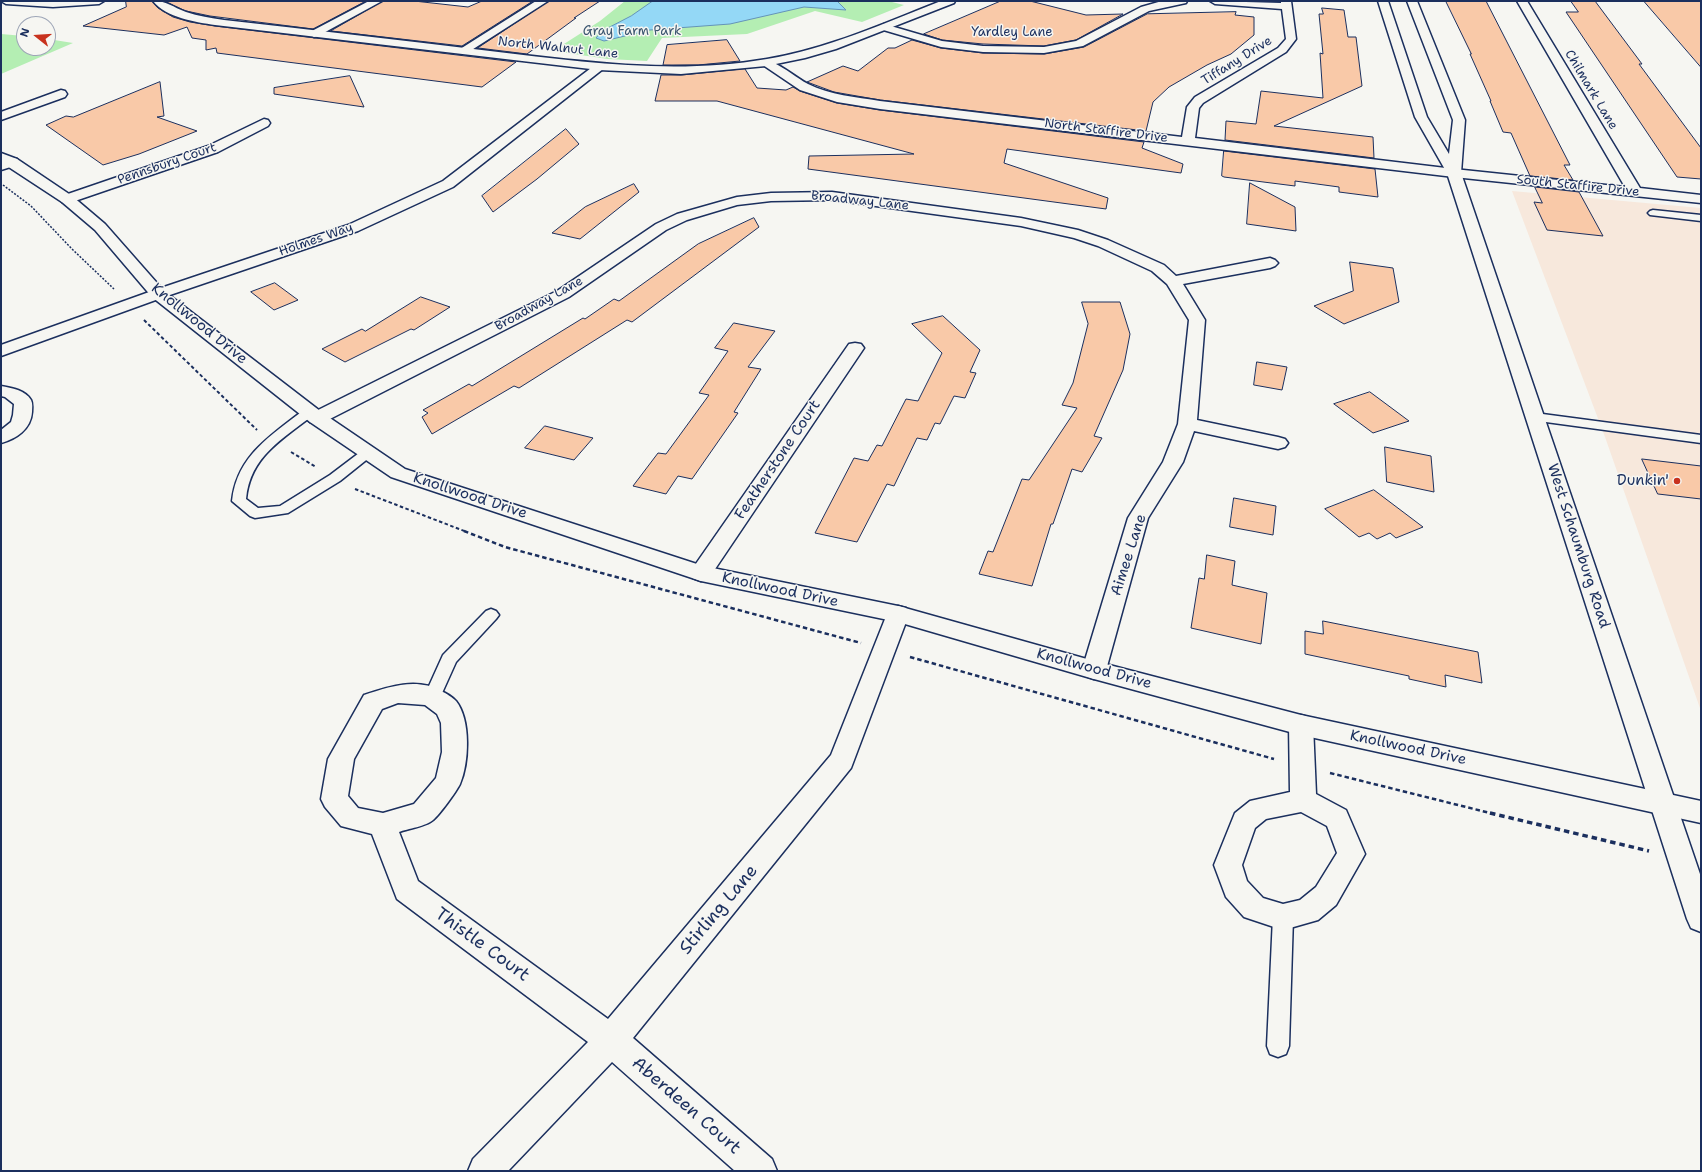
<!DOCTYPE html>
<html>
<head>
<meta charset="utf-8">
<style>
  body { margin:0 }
  #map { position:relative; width:1702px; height:1172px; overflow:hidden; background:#f6f6f2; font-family:"Shantell Sans",sans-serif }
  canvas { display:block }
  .frame { position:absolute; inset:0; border:2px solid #1b2f5e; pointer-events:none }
  .north { position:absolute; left:16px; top:16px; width:40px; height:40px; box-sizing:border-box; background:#f6f6f2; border:1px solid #9ea6b7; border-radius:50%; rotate:287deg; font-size:11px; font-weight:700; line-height:16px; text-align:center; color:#1b2f5e }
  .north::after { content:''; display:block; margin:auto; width:14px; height:18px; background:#c8321e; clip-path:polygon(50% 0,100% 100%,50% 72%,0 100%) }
</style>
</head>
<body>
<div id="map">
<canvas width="1702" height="1172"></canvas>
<div class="frame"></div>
<div class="north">N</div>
</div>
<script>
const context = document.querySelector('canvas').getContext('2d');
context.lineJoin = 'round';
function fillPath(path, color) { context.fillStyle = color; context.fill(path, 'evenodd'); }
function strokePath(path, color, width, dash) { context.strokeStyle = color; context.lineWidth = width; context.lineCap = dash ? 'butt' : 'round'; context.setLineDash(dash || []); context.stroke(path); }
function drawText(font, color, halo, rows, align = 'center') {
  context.font = font + ' "Shantell Sans",sans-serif'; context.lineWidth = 3; context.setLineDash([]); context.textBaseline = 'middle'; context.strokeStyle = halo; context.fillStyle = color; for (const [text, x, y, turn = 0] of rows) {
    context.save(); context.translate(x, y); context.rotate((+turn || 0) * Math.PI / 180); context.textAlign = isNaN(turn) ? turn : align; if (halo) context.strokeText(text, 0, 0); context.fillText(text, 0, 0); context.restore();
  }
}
fillPath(new Path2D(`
  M1512 191 1701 208V711L1605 437Z`), '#f7e8dc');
fillPath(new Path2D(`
  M625 1H888L904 5 862 22 815 11 747 34 662 38 647 61 608 59 553 51 600 21Z
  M1 34 24 36V48H48V39L73 43 1 74Z`), '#b4eeb3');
const water = new Path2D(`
  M653 1H837L846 10 804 7 730 24 650 30 604 41 596 38 602 31 631 16Z`);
fillPath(water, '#94d8f6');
strokePath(water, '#6494b9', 1);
const building = new Path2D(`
  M126 1H152L158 8 173 17 190 22 215 26 516 62 482 87 217 53 216 48 206 50V40L192 38 187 27 164 35 83 26 126 7Z
  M164 1H366L313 29 210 16 186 11Z
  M383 1H414L468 7 482 1H533L462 46 331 31Z
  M549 1H600L574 18H576L527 54 478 48Z
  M1001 1H1030L1086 15 1123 14 1076 40 1044 46 983 44 942 40 924 34Z
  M1446 1H1486L1570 165H1564L1573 180 1530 176 1511 133 1503 132 1490 101H1491L1470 54H1471Z
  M1571 1H1595L1642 64H1639L1701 148V179L1677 177 1566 12H1578Z
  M1644 1H1701V67Z
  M1322 8 1344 10 1348 37H1356L1362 86 1274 126 1373 137 1374 158 1225 140 1226 121 1256 124 1261 91 1323 98 1320 53 1323 54 1319 14H1323Z
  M1236 12 1235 15 1254 17V35L1231 54 1207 65 1169 87 1153 102 1146 131 880 100 834 92 807 82 843 66 858 71 888 48H895L912 40 941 48 983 53 1044 54 1084 47 1147 14Z
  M727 40 740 61 698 65H663L667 45Z
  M745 69 757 88 786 90 793 87 800 91 837 103 880 110 1144 142 1142 148 1183 164 1181 173 1007 149 1004 163 1108 198 1106 209 808 169 809 156 914 154 717 101H655L661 75H681Z
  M350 76 364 107 274 94V88Z
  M160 82 164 116 157 117 197 131 139 154 103 165 46 125 66 116 73 117Z
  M566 129 579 144 537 179 493 212 482 196Z
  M1224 151 1375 169 1378 197 1339 192V187L1295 181V186L1224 177 1222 176Z
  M1250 183 1295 207 1296 231 1247 224Z
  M634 184 639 192 580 239 552 233 585 207Z
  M1535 187 1579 192 1603 236 1547 230 1534 202 1542 203Z
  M754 218 759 227 632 322 627 320 519 388 514 386 432 434 422 417 428 413 423 410 469 384 472 386 583 318 585 319 614 299 619 301 698 244Z
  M1350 262 1393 268 1399 302 1344 324 1314 306 1353 291Z
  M275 283 298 300 274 310 251 292Z
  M421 297 450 307 414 330 411 329 345 362 322 349 362 329 365 331Z
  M1082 302H1120L1130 334 1123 370 1094 436 1102 438 1082 472 1072 469 1053 524H1051L1032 586 979 574 988 551 993 552 1022 479 1029 480 1077 408 1062 405 1073 383 1088 324Z
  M943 316 980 350 970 372 976 373 965 398 954 396 940 424 935 423 927 440 917 438 894 486 887 484 857 542 815 533 854 458 868 461 877 445 882 446 906 399 918 401 942 353 912 324Z
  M734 323 775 331 748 367 761 369 734 412 738 413 692 479 678 476 666 494 633 486 658 453 666 454 709 395 699 393 728 351 715 348Z
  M1257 362 1287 367 1282 390 1254 385Z
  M1370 392 1409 421 1373 433 1334 404Z
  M545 426 593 438 574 460 525 448Z
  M1385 447 1431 456 1434 492 1387 482Z
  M1642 459 1701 466V499L1658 494Z
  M1374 490 1423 527 1396 538 1390 533 1377 539 1369 533 1359 537 1325 509Z
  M1234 498 1276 506 1273 535 1230 527Z
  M1207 555 1235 561 1232 585 1267 593 1261 644 1191 628 1199 578 1204 579Z
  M1323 621 1478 652 1482 683 1445 675 1446 687 1409 679V676L1305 654V631L1323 634Z`);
fillPath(building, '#f9c9a8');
strokePath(building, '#1b2f5e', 1);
const service = new Path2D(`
  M1653 210 1701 215V221L1650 215 1648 213 1650 211Z
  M309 408 313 409 315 412 313 415C283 439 250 456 246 499L258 508 280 506 330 475 363 450H373L375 453 340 481 288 513 255 518 250 516 232 501C237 455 271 436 305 409Z
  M1535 413 1701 435V443L1531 420 1529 417 1531 414Z
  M491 609 496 611 499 615 496 619 456 662 438 702 432 703 426 702 424 697 443 655 486 611Z
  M1283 908 1290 911 1293 917 1289 1046 1286 1054 1278 1057 1270 1054 1267 1046 1273 917 1276 911Z`);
const minor = new Path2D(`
  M1 1H104L99 4 53 7 6 4Z
  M369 1H382L318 36 314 37 309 34 310 32Z
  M536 1H548L467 53H459L457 51Z
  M1162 1H1187L1186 3 1149 11 1083 46 1044 53 983 52 941 47 880 29 879 27 884 24 942 41 983 46 1044 47 1076 41 1141 7Z
  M1210 1 1281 3V1H1291L1296 39 1286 52 1203 103 1199 108 1195 138 1454 169 1625 187 1517 1H1527L1640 188 1701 195V203L1454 177 880 109 837 102 800 90 760 63 762 61C774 58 796 78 808 84 830 95 856 97 880 101L1182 137 1187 107 1195 97 1278 48 1286 39 1282 9 1215 4Z
  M599 64 603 65 605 67 603 69 453 187 358 231 164 297 1 356V345L152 291 348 225 443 181 595 65Z
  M61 90 65 91 67 94 65 97 1 120V112Z
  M264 119 268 120 270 123 268 126 218 152 72 202 67 203 62 202 60 199 62 196 208 146Z
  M12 158 17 159 19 162 17 165 1 170V161Z
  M832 192 1021 218 1078 230 1108 240 1164 265 1176 276 1270 258 1275 260 1278 263 1275 266 1270 268 1183 284 1205 320 1197 420 1278 437 1285 439 1288 443 1285 447 1278 449 1194 431 1183 462 1148 518 1106 670 1102 676 1094 679 1086 676 1082 670 1128 518 1163 462 1178 424 1189 320 1167 284 1152 271 1098 246 1074 238 1021 226 832 200 771 201 737 205 687 220 666 230 569 297 324 422 317 424 310 422 308 418 310 414 557 291 656 224 677 214 737 197 771 193Z
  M855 343 861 344 864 348 709 578 701 581 693 578 690 573 693 568 849 344Z
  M1 386C12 388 25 390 31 400 33 404 32 408 32 412 31 429 16 439 1 443V430L11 422 13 415 14 404 5 397 1 396Z
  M898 606 906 608 909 614 851 768 633 1038 772 1159 777 1171H735L612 1062 508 1171H468L473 1159 588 1042 397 899 372 834 341 826 325 807 321 799 328 759 364 695C388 687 417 677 441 691 446 693 453 698 456 701 471 720 469 763 460 784 456 792 440 814 433 820 427 826 407 829 399 832L418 881 608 1019 831 755 887 614 890 608ZM398 703 425 705 437 714 441 723 442 752 436 778 414 804 383 813 358 808 348 796 354 759 382 709Z
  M1301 715 1310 718 1313 725 1316 794 1346 810 1365 854 1336 905 1318 920 1283 930 1244 917 1226 897 1214 865 1235 813 1250 801 1290 792 1289 725 1292 718ZM1301 812 1327 826 1337 853 1316 887 1300 900 1283 904 1263 898 1247 881 1242 865 1255 828 1266 819Z`);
const tertiary = new Path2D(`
  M153 1C168 1 172 7 186 12 198 16 211 18 224 20 313 30 401 40 490 51 582 62 675 75 767 59 828 49 884 23 941 1H955L954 3 836 49 805 58 766 66 681 74 599 70 215 25C196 22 166 18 153 1Z
  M1 153 17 159 72 196 105 224 164 291 324 414 405 469 703 566 898 606 1094 661 1301 715 1701 801V823L1301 735 1094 679 898 622 701 581 391 477 310 422 152 297 95 230 62 202 1 162Z`);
const secondary = new Path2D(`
  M1378 1H1388L1427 117 1449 154 1453 120 1407 1H1417L1465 120 1461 173 1701 877V932L1691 928 1687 919 1447 173 1415 117Z`);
strokePath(service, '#1b2f5e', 3);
strokePath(minor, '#1b2f5e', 3);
strokePath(tertiary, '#1b2f5e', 3);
strokePath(secondary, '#1b2f5e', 3);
strokePath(new Path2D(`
  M3 185 31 206 72 249 114 289`), '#1b2f5e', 1.5, [2, 1.5]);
strokePath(new Path2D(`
  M144 320 257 430
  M291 452 316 467
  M355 489 467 532`), '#1b2f5e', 2, [3.5, 2.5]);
strokePath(new Path2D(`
  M464 531 505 547 861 643
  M910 657 1274 759
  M1330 773 1494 814`), '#1b2f5e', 2.5, [4.5, 3]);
strokePath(new Path2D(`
  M1490 813 1649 851`), '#1b2f5e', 3.5, [5.5, 4]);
fillPath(service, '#f6f6f2');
fillPath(minor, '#f6f6f2');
fillPath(tertiary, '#f6f6f2');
fillPath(secondary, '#f6f6f2');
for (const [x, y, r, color] of [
  [1677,481,4,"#c8321e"]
]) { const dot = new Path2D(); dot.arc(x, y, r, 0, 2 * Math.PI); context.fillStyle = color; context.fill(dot); strokePath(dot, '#f6f6f2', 1.5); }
drawText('13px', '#3a556f', '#f6f6f2', [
  ["Gray Farm Park",632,32]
]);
drawText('13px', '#1b2f5e', '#f6f6f2', [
  ["Yardley Lane",1012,33],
  ["North Walnut Lane",558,48,6],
  ["Tiffany Drive",1237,61,-32],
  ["Chilmark Lane",1591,90,59],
  ["North Staffire Drive",1106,131,7],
  ["Pennsbury Court",167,164,-19],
  ["South Staffire Drive",1578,186,6],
  ["Broadway Lane",860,201,6],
  ["Holmes Way",316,240,-19],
  ["Broadway Lane",539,304,-29]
]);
drawText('15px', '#1b2f5e', '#f6f6f2', [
  ["Knollwood Drive",199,324,39],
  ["Featherstone Court",778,460,-56],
  ["Knollwood Drive",470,496,18],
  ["West Schaumburg Road",1578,546,72],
  ["Aimee Lane",1129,555,-72],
  ["Knollwood Drive",780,590,12],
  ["Knollwood Drive",1094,669,15],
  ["Knollwood Drive",1408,748,12]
]);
drawText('15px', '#1b2f5e', '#f6f6f2', [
  ["Dunkin'",1669,481]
], 'right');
drawText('18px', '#1b2f5e', '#f6f6f2', [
  ["Stirling Lane",719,910,-50],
  ["Thistle Court",482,945,36],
  ["Aberdeen Court",686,1106,41]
]);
</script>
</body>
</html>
